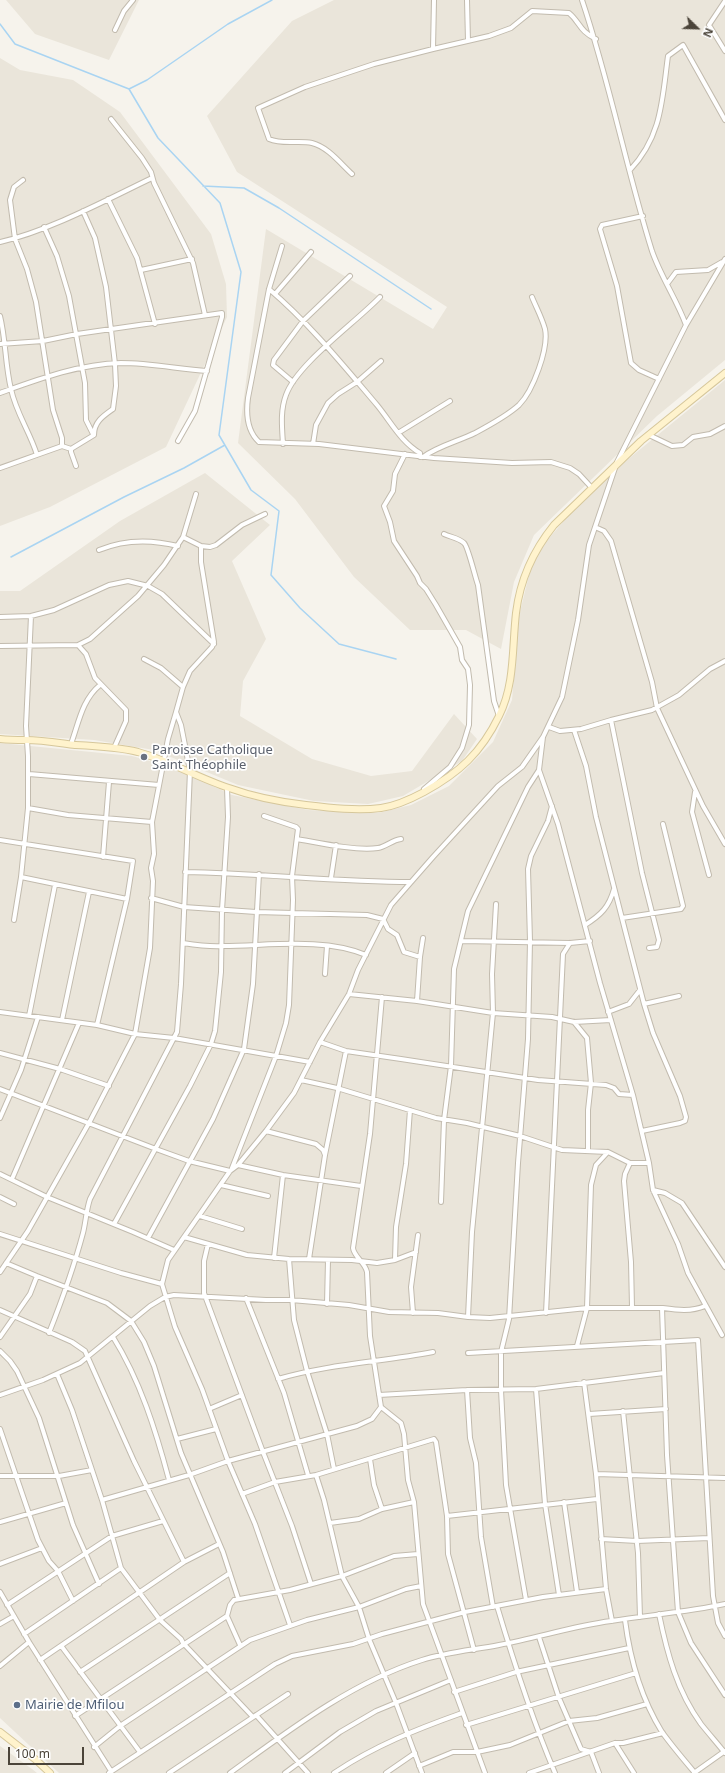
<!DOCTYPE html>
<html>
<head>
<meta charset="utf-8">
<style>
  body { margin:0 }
  #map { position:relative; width:725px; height:1773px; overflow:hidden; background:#f6f3ec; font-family:"Noto Sans",sans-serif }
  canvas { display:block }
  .north { position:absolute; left:677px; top:8px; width:40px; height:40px; -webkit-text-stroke:3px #fff; paint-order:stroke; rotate:113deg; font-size:11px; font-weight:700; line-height:16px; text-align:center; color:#4b4439 }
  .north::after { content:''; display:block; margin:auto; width:14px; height:18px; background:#4b4439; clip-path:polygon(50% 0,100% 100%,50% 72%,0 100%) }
  .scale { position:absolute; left:8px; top:1747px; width:76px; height:18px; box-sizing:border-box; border:2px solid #4b4439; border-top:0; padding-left:5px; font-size:12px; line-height:14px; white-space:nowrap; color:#4b4439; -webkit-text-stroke:3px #fff; paint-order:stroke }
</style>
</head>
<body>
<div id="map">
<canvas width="725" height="1773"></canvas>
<div class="north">N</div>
<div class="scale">100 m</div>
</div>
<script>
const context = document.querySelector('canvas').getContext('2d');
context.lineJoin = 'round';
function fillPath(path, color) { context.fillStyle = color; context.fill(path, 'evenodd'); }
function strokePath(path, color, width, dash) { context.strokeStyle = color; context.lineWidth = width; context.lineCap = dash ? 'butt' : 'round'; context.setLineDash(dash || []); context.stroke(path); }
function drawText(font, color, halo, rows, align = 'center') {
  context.font = font + ' "Noto Sans",sans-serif'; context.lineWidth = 3.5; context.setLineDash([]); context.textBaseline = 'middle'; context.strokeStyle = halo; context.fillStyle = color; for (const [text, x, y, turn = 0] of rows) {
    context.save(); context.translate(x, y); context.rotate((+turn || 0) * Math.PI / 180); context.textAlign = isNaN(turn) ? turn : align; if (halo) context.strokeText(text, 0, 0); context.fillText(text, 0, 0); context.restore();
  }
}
fillPath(new Path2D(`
  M6 0H139L109 60 35 34Z
  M334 0H725V360L657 416 534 535 514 582 501 649 466 630H410L354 577 295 499 238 443 266 229 433 329 447 307 237 172 207 116 292 21Z
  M0 58 20 70 73 80 120 112 211 234 226 284 227 317 166 447 50 507 0 526Z
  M725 380V1773H59L0 1718V743L132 756 175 768 232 795 308 810 378 813 411 805 449 786 493 742 512 700 519 616 530 571 542 546 578 505 627 460Z
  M205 473 270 525 232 561 266 639 243 681 240 716 312 759 371 776 412 771 454 714 477 739 462 761 403 796 368 804 314 801 238 785 154 750 94 740 0 734V591H20L120 521Z
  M0 1746 32 1769 37 1773H0Z`), '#eae5da');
strokePath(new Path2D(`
  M0 24 15 44 129 89 158 138 220 203 241 272 219 435 251 490 279 511 271 575 300 608 339 644 396 659
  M129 89 147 80 228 24 272 0
  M203 186 244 188 279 208 431 309
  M11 557 124 497 184 468 225 445`), '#a9d4f2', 1.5);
const street = new Path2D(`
  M467 0 468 41
  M582 0C610 83 626 168 652 251 661 277 677 300 686 325
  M725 1 709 25 725 51
  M115 30 124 11 133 0
  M433 49 434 0
  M111 119 142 158 151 172 154 183 193 263 205 315
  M630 170C662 136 662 100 668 56L683 45 725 120
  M352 174C340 163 328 147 312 143 298 140 283 145 269 139L258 108 305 87 374 64 433 49 489 36 511 28 532 11 569 13C580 22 579 31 596 39
  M23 180 14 187 10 200 15 239 27 269 36 302 53 410 62 438V446L71 449V452L76 466
  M108 199 137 258 155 324
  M643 216 602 225 600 229 617 286 631 363 639 370 659 379
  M44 227 57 256 69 296 85 383 86 420 93 434
  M0 242C49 231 106 200 152 178
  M282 246 269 289 248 398C246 413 247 431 259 442L319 444 434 458 512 463 551 462 570 468 579 474 591 487
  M141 270 192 259
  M667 284 676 272 708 270 722 262
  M269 289C309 323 343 365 377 405 391 422 401 442 420 453V457
  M275 294 311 252
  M0 316C6 340 5 365 11 389 16 413 30 432 37 455
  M0 344 43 341 77 334 222 313V317L195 411 178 441
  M293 382 273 365 274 360 303 321 350 276
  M0 393C39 379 79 364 121 363 150 363 179 369 207 371
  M398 433 450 401
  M649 435 672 446 683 445 693 437 710 434 725 426
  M283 444C282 427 280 411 286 395 297 364 355 323 380 297
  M313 444 316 425 328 403 338 394 357 382 381 361
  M71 449 94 435C94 422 103 416 113 409L116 386 115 364 106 287 95 238 83 211
  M405 454 395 474 393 491 384 506 390 522 394 541 417 576 420 583 426 589 436 605 460 647 462 660 468 669 470 685 469 725 462 748 450 767 424 789
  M423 457C438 446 459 441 475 433 490 425 507 416 519 405 533 391 549 348 545 329 542 318 536 307 532 297
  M0 468 62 446
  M595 527 604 531 611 541 652 682 657 708 703 806 725 844
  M444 534C450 537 459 538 464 543 468 546 475 577 478 585L494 701 499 716
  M183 537 201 546 210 547 216 545 242 525 265 514
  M99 550C125 539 150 539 178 546
  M0 617 31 616 54 610 109 585 128 581 148 586 162 594 214 644
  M78 645 86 654 95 678 126 710V721L114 748
  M0 646 78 645 90 639 138 596 164 565 183 537 196 494
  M144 659 161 668 183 687
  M611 720 642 873 659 940 657 947 649 948
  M549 727 560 731 581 729 611 720 652 710 679 695 710 669 725 661
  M574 730 586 766 596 817 644 1004 653 1033 680 1096 686 1117 685 1121 680 1123 642 1131
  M71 744C79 722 82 700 100 685
  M539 770 558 824 600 983 633 1095 649 1163 653 1190 678 1244 688 1273 722 1335
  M29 774 159 785
  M695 792 692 812 709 875
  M28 808 68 815 152 822
  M297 839C320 843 355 851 378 848 386 847 392 840 401 839
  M0 840 133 861 127 899 21 877
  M103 857 109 782
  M185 872C260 873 335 882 411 882
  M331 878 336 845
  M151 898 184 907 256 912 367 915 383 919 388 929 397 935 404 952 420 957 423 938
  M622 918 681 909 683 906 663 824
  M14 920 21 877 28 808V756L26 726 31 616
  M585 925C601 915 609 907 614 889
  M462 941 570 943 590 941
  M183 943C196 945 209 947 223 946 267 946 324 937 366 955
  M325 974 327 946
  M349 994 417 1001 493 1013 552 1017 574 1022 611 1020
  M417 1001 420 957
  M644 1004 679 996
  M0 1012 97 1025 135 1034 174 1038 310 1062
  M608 1012 629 1004 640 990
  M29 1016 55 885
  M62 1020 89 892
  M574 1022 587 1038 591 1083 588 1110V1151
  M97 1025 127 899
  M320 1042 346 1051 401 1059 538 1080 606 1085 614 1088 619 1094 633 1095
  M0 1053 60 1069 109 1086
  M301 1080 337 1088 436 1118 467 1123 520 1136 562 1150 608 1152 630 1163H649
  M0 1089 156 1149 189 1161 230 1171
  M0 1118 21 1070 38 1017
  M266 1131 316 1144 323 1150 325 1155
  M630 1163 625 1174 624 1181 631 1262 632 1307
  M238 1165 283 1175 361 1186
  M232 1168 276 1056 286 1023 289 1005 293 900 292 876 298 829 296 827 264 816
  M0 1174 47 1197 133 1232 174 1250
  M12 1179 79 1023
  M221 1185 268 1196
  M653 1190 665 1193 682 1203 725 1267
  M0 1197 14 1204
  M441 1202 444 1120 451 1066 454 969 468 911 528 787 539 770 543 737 562 697 578 620 589 545 617 462 686 325 725 259
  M200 1216 242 1229
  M114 1224 190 1086 211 1044 215 1031 221 972 222 910 228 817 227 788
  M0 1234 121 1273 162 1284
  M184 1237 247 1255 289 1259 352 1260 377 1263 395 1260 416 1252
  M148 1238 213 1119 244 1049 253 984 259 874
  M208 1244 204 1261V1293L263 1452 292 1526 311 1584
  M274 1258 283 1175
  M289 1259 294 1320 307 1371 327 1434 334 1469
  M309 1259 325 1155 346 1051
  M395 1260 396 1227 406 1164 410 1110
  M6 1263 37 1276 107 1303 131 1321 144 1342 154 1366 181 1453 223 1552 238 1598
  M0 1272 28 1231 89 1123 135 1034 150 948 153 881 151 868 154 854 152 822 168 739 176 712
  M246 1298 284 1393 308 1475
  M327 1304 328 1260
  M662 1308C677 1310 691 1312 705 1306
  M0 1310 72 1342 85 1351 134 1461 184 1562
  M413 1313 411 1287 418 1235
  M546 1313 563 954 570 943
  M468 1317 472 1232 493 1013 492 974 496 904
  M49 1333C62 1300 74 1267 83 1233 86 1221 86 1211 90 1199L177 1032 181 984 190 771 181 725 176 712 183 687 190 671 212 647 214 642 201 562V546
  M0 1337 30 1294 37 1276
  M113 1337C140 1380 156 1431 169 1480
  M577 1346 587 1308 591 1185 596 1165 608 1152
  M0 1351 10 1361 17 1371 39 1418 73 1525 99 1584
  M468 1353 698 1340 713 1596 718 1623 725 1636
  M57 1374 72 1410 102 1500 121 1568 160 1620 181 1639 183 1643 252 1716
  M278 1379C329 1364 381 1362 433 1352
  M584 1382 596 1474 606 1589 612 1621
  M536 1389 545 1504 559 1595
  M467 1390 470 1438 476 1463 481 1537 493 1607
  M0 1395 43 1380 80 1363 150 1306 165 1297 174 1295 266 1300H291L349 1305 389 1312 438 1313 468 1317 490 1318 587 1308H662L667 1455 678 1612 691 1643 725 1695
  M379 1395 467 1390 536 1389 664 1373
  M381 1407 401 1423 404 1434 408 1480 414 1502 423 1604 485 1773
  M209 1409 242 1395
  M623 1411 638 1553 640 1617
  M589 1414 666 1409
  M0 1429 38 1540 49 1561 58 1571 73 1601
  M177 1439 216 1429
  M370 1459 374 1485 382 1509
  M596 1474 725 1478
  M316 1475 324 1500 342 1576 359 1607 369 1639 396 1703 422 1773
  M0 1476H59L92 1470
  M242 1494 275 1482 316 1475 434 1439 436 1442 447 1516 448 1554 474 1650
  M102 1500 189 1475 228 1461 357 1426 372 1419 381 1407 370 1336 367 1272C365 1262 354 1257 353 1248L370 1134 382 997
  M564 1502 577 1592
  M447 1516 597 1499
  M0 1522 66 1503
  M330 1523 359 1519 382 1509 414 1502
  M601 1539 637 1541 709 1538
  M0 1564 42 1548
  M0 1592 29 1642 111 1771
  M526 1600 506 1485 501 1390V1352L509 1319 518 1163 528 1039 530 941 528 869 531 856 548 821 552 806
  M7 1605 112 1536 163 1521
  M497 1606C514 1663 532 1719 555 1773
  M659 1614C667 1653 677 1691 701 1724 709 1734 717 1743 725 1753
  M227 1616 240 1645
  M625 1620C630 1659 641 1698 662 1732 672 1746 684 1760 695 1773
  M0 1624 14 1616
  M290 1625 255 1524 228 1461 202 1389 175 1327 162 1284 168 1260 230 1171 238 1165 266 1131 294 1093 320 1042 349 994 358 970 391 905 433 857 498 786 522 767 543 737
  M24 1634 121 1568
  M539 1637 559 1698 581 1749 591 1752 599 1773
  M62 1647 140 1752
  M40 1660 184 1562 219 1544
  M0 1666 29 1642
  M80 1672 230 1573
  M454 1692 516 1672 629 1648
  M256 1715 308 1773
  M75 1716 227 1616 230 1605 234 1600 290 1590 342 1576 394 1556 418 1554
  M466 1725 636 1673
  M615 1743 634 1773
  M94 1747 120 1726 250 1640 307 1620 359 1607 406 1589 421 1586
  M419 1766 453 1752H477L510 1745 569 1721 597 1718 647 1704
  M109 1773 275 1664 292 1656 353 1644 382 1634 465 1612 543 1597 606 1589
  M169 1773 288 1694
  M230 1773C288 1731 352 1682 422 1660 447 1652 473 1650 499 1645 537 1638 573 1626 611 1621 649 1615 688 1612 725 1604
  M285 1773 340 1732 376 1711 451 1680
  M334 1773C374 1746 417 1729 462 1713
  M386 1773 415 1753
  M529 1773 615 1743H623L663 1733
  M694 1773 725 1751`);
const secondary = new Path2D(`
  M0 739C9 740 17 740 26 740 42 740 59 743 75 745 96 746 118 747 138 752 170 761 198 778 229 788 254 797 280 802 306 805 331 808 357 811 381 808 396 806 411 799 424 792 459 773 481 753 499 716 515 684 512 648 516 613 520 580 533 551 554 525L641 441 725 373
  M0 1732 35 1759 50 1773`);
strokePath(street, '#c2bbae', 6);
strokePath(secondary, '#d6c79b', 8);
strokePath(street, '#fff', 4);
strokePath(secondary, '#fff3cd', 6);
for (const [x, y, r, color] of [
  [144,757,4,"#6b7280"],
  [17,1705,4,"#5c6f8a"]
]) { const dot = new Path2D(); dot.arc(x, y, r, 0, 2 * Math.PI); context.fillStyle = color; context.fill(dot); strokePath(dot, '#fff', 1.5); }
drawText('13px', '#5b616d', '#fff', [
  ["Paroisse Catholique",152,750],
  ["Saint Théophile",152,765]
], 'left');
drawText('13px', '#4e5e75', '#fff', [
  ["Mairie de Mfilou",25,1705]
], 'left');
</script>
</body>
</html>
